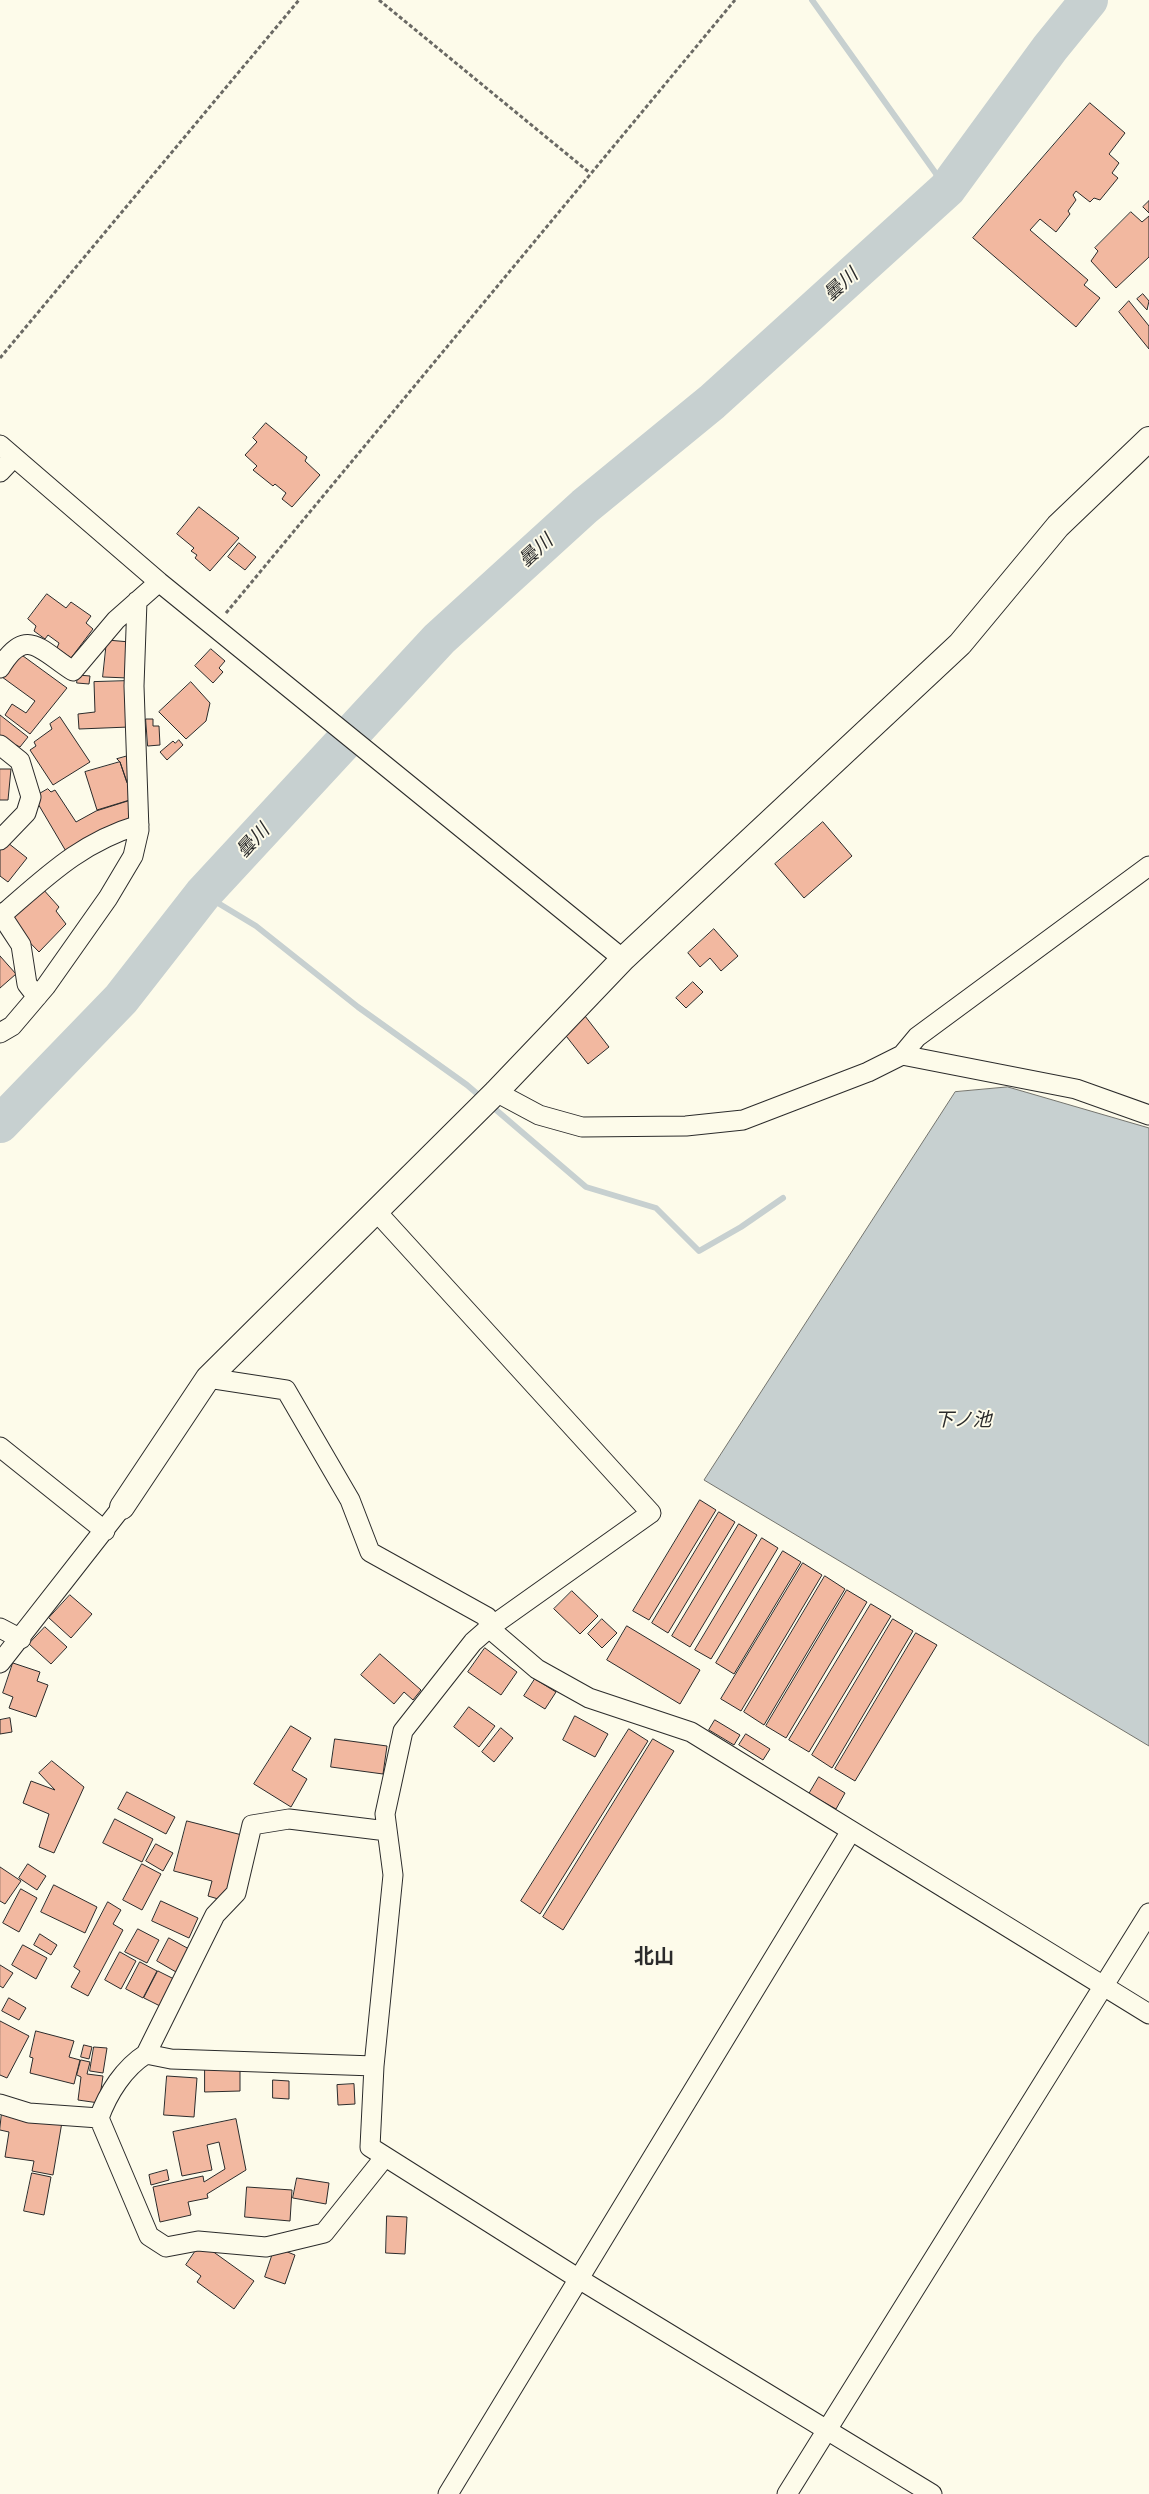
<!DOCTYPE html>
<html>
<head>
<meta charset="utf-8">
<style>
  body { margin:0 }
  canvas { display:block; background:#fdfbea }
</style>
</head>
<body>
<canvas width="1149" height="2494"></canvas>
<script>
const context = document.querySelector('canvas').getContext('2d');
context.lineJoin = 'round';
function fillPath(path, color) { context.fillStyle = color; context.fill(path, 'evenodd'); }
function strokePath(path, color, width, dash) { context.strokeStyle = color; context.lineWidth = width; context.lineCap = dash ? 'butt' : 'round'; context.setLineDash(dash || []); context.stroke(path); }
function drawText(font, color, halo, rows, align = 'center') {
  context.font = font + ' Inter,"Noto Sans JP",sans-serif'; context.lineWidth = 4; context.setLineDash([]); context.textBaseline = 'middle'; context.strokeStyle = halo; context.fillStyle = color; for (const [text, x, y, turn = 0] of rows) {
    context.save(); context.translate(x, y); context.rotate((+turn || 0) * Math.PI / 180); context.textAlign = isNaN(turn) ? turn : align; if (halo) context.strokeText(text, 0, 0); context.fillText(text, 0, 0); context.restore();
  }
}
const water = new Path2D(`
  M1008 1087 1149 1128V1746L704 1480 955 1092Z`);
fillPath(water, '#c7d0d0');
strokePath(water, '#74746e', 1);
strokePath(new Path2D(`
  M812 0 947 189
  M203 894 256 926 358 1007 467 1085 586 1187 656 1208 699 1251 741 1227 783 1198`), '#c7d0d0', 6);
strokePath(new Path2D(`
  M0 1124 121 999 203 894 439 639 585 506 712 402 947 189 1050 48 1089 0`), '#c7d0d0', 38);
const building = new Path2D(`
  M1090 103 1125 133 1109 154 1119 163 1112 173 1118 178 1100 200 1094 198 1090 202 1076 191 1073 195 1076 200 1068 211 1070 214 1056 232 1040 219 1030 230 1088 280 1084 285 1100 298 1076 327 973 238Z
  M1149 201V213L1143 207Z
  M1131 212 1142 222 1149 216V257L1116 288 1091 261 1098 251 1095 248Z
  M1143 294 1149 301 1147 310 1137 299Z
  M1129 301 1149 326V349L1119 312Z
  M266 423 307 457 305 461 320 475 292 507 282 499 286 493 275 484 273 486 253 470 257 466 245 455 257 442 253 438Z
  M199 507 239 538 210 571 195 558 197 555 191 551 194 548 177 534Z
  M239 543 256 557 245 570 228 557Z
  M47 594 66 608 71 602 91 616 86 623 93 629 71 658 57 648 59 643 48 635 45 639 34 631 36 626 28 619Z
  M107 640 130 642 128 678 103 677Z
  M211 649 225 661 219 668 223 672 213 683 195 666Z
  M19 653 67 688 30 734 5 715 12 704 26 713 35 701 2 677Z
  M78 675 90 676 89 684 77 683Z
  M128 681 129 727 79 729 78 714 95 712 94 682Z
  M191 682 210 703 206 721 186 739 159 712Z
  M0 715 28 737 20 747 16 745 12 749 0 739Z
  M60 717 90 762 53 785 30 750 36 746 34 742 52 729 50 724Z
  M146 719H153V726H159L160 745 148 746Z
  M179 740 183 745 167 760 160 752 173 741 175 743Z
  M128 756 133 781 127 782 120 762 117 759Z
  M120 762 127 783 133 782V799L97 810 85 772Z
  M0 769H11L8 800H0Z
  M48 789 51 792 55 790 76 822 96 811 134 799 135 820 67 853 34 797Z
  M823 822 852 856 804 898 775 864Z
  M3 839 27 858 8 882 0 876V843Z
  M42 888 59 907 56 911 66 924 39 952 7 919Z
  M714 929 738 956 721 971 710 958 700 967 688 953Z
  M0 956 16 974 0 988Z
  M693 982 703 992 686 1008 676 998Z
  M585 1016 609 1047 588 1064 563 1032Z
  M700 1500 716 1510 649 1620 633 1611Z
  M719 1512 735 1522 668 1633 652 1623Z
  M739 1524 757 1535 690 1647 672 1636Z
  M762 1538 778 1548 711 1659 695 1650Z
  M783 1551 801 1562 734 1674 716 1663Z
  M803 1563 822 1575 741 1711 721 1699Z
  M825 1576 845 1589 764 1725 744 1712Z
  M847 1590 867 1602 786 1738 766 1726Z
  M572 1591 598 1616 580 1634 554 1609Z
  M70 1595 92 1614 71 1638 49 1618Z
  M871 1604 891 1616 809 1752 789 1740Z
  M602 1619 617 1633 602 1648 588 1634Z
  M893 1619 913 1631 832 1768 812 1755Z
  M627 1626 700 1670 680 1704 607 1660Z
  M45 1627 67 1647 51 1664 29 1644Z
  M916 1633 937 1645 855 1781 835 1769Z
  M485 1648 517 1672 501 1695 468 1672Z
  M380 1654 421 1690 413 1700 404 1692 394 1704 361 1675Z
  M13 1663 40 1672 37 1681 48 1685 36 1717 9 1708 13 1697 3 1693Z
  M535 1679 556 1692 545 1709 524 1696Z
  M469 1707 495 1726 479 1747 454 1727Z
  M575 1716 608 1734 595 1757 563 1740Z
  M10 1718 12 1732 0 1734V1720Z
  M715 1720 740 1735 734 1745 709 1730Z
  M291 1726 311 1738 292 1770 307 1779 291 1807 254 1784Z
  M501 1728 513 1738 494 1762 482 1752Z
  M629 1729 648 1741 540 1914 521 1901Z
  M746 1734 770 1749 763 1760 739 1745Z
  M335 1739 387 1746 383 1774 331 1767Z
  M653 1739 674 1751 563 1930 543 1917Z
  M52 1761 84 1787 54 1853 39 1847 49 1814 23 1803 31 1781 55 1790 39 1773Z
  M819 1777 845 1793 836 1809 809 1794Z
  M127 1792 175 1817 166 1834 118 1809Z
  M115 1819 153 1839 142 1862 103 1843Z
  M187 1821 242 1835 225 1901 208 1896 212 1881 174 1871Z
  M156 1844 173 1853 163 1871 146 1861Z
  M28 1864 46 1876 37 1890 19 1878Z
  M142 1864 161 1874 142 1910 123 1900Z
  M0 1867 21 1881 5 1904 0 1901Z
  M54 1885 97 1907 85 1933 41 1912Z
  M21 1889 37 1898 19 1932 3 1923Z
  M161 1901 198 1918 189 1938 152 1921Z
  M108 1902 121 1910 113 1924 123 1930 88 1996 71 1987 80 1971 74 1967Z
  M138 1929 159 1940 147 1963 125 1952Z
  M40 1934 57 1945 51 1955 34 1945Z
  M169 1938 189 1949 176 1972 157 1961Z
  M23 1945 47 1958 36 1979 12 1965Z
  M120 1952 136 1961 121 1989 105 1980Z
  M140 1962 157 1971 143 1998 126 1989Z
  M0 1965 13 1973 3 1988 0 1986Z
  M158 1971 176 1980 162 2007 144 1998Z
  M9 1998 26 2008 19 2020 2 2011Z
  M0 2021 29 2036 7 2078 0 2075Z
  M36 2031 74 2041 69 2057 80 2060 74 2084 30 2073 33 2058 30 2057Z
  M84 2045 92 2047 89 2059 81 2057Z
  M94 2047 107 2048 103 2073 90 2071Z
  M81 2060 90 2062 87 2074 103 2076 99 2103 78 2100 81 2077 77 2075Z
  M205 2068H240V2091L205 2092Z
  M167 2076 197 2078 194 2117 164 2115Z
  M273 2080 289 2081V2099L273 2098Z
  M354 2084 355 2104 338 2105 337 2085Z
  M2 2112 62 2122 53 2175 32 2171 34 2161 5 2157 9 2132 0 2130Z
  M236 2119 246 2170 207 2194 208 2198 188 2202 191 2215 160 2222 153 2187 203 2176 204 2182 225 2169 219 2142 207 2145 212 2170 182 2176 173 2132Z
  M167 2170 169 2180 151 2185 149 2175Z
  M32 2173 51 2177 44 2215 24 2211Z
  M297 2178 329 2183 326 2204 293 2198Z
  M247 2187 292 2190 290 2221 245 2217Z
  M387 2216 407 2217 405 2254 386 2253Z
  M201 2243 254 2281 234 2309 197 2282 201 2276 186 2265Z
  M275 2247 295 2255 285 2284 265 2277Z`);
fillPath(building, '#f2b8a0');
strokePath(building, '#2b2b2b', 1);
const minor = new Path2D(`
  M0 445 159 582 623 959
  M0 472 14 457
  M0 668C26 625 40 650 73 671L116 620 159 582
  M0 745 20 761 31 797 26 813 0 840
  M0 913 21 945 27 984 37 997
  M2 915C46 877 81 842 139 825
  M0 1033 12 1026 46 986 108 898 133 856 139 830 134 686 137 601
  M902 1055 1076 1089 1149 1115
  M496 1092 539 1115 582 1127 686 1126 743 1120 868 1072 902 1055 917 1037 1149 866
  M375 1210 651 1513 489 1628 473 1642 403 1731 385 1814 393 1875 374 2066 370 2147 579 2279 932 2494
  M208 1378 286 1390 350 1500 370 1552 487 1617 489 1628 537 1669 589 1698 691 1732 1149 2014
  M0 1447 105 1531
  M0 1628 21 1639
  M0 1663 122 1507
  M146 2054 171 2059 374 2066
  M0 2104 29 2113 99 2118
  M384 2158 324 2233 266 2247 198 2241 166 2247 149 2236 99 2118C108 2093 124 2068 146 2054L215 1915 236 1893 252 1825 289 1819 387 1831
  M448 2494 851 1831
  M787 2494 1149 1913`);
const tertiary = new Path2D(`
  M122 1507 208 1378 496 1092 623 959 960 644 1058 526 1149 439`);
strokePath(minor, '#2b2b2b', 21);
strokePath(tertiary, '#2b2b2b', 26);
strokePath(new Path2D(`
  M379 0 590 173
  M0 358 299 0
  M226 613 735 0`), '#6a6964', 3, [4, 2.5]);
strokePath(minor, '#fdfbea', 19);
strokePath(tertiary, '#fdfbea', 24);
drawText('italic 19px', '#2b2b2b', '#fdfbea', [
  ["曇川",841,285,-42],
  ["曇川",536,551,-42],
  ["曇川",253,841,-47],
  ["下ノ池",963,1420]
]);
drawText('bold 20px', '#2b2b2b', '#fdfbea', [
  ["北山",654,1957]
]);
</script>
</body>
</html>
